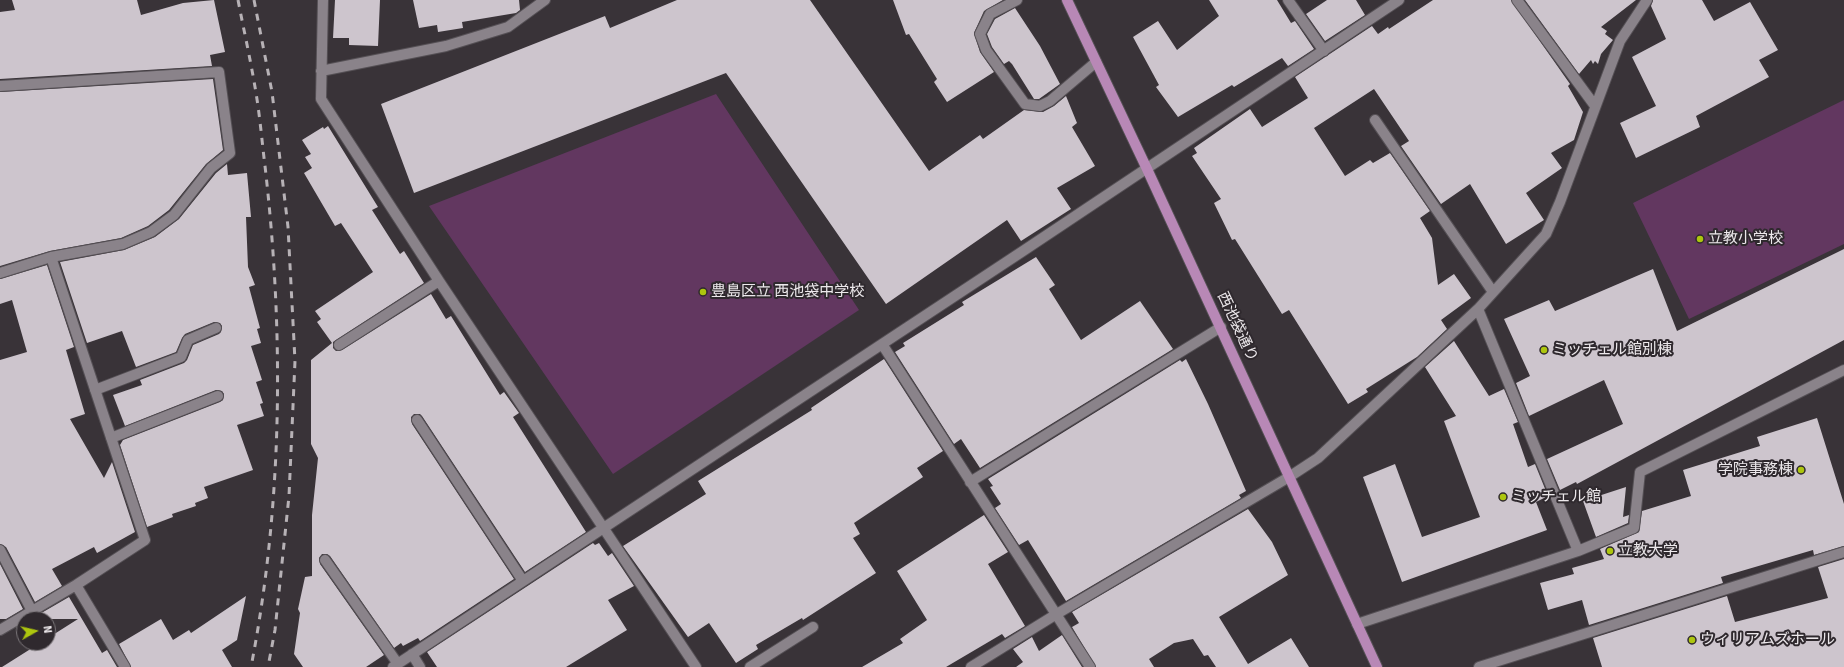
<!DOCTYPE html>
<html>
<head>
<meta charset="utf-8">
<style>
  body { margin:0 }
  #map { position:relative; width:1844px; height:667px; overflow:hidden; background:#393338; font-family:Signika,sans-serif }
  canvas { display:block }
  .north { position:absolute; left:16px; top:611px; width:40px; height:40px; box-sizing:border-box; background:#2f292e; border:1px solid #7b767a; border-radius:50%; rotate:82deg; font-size:11px; font-weight:700; line-height:16px; text-align:center; color:#ede9ec }
  .north::after { content:''; display:block; margin:auto; width:14px; height:18px; background:#adc60e; clip-path:polygon(50% 0,100% 100%,50% 72%,0 100%) }
</style>
</head>
<body>
<div id="map">
<canvas width="1844" height="667"></canvas>
<div class="north">N</div>
</div>
<script>
const context = document.querySelector('canvas').getContext('2d');
context.lineJoin = 'round';
function fillPath(path, color) { context.fillStyle = color; context.fill(path, 'evenodd'); }
function strokePath(path, color, width, dash) { context.strokeStyle = color; context.lineWidth = width; context.lineCap = dash ? 'butt' : 'round'; context.setLineDash(dash || []); context.stroke(path); }
function drawText(font, color, halo, rows, align = 'center') {
  context.font = font + ' Signika,"Noto Sans JP",sans-serif'; context.lineWidth = 4; context.setLineDash([]); context.textBaseline = 'middle'; context.strokeStyle = halo; context.fillStyle = color; for (const [text, x, y, turn = 0] of rows) {
    context.save(); context.translate(x, y); context.rotate((+turn || 0) * Math.PI / 180); context.textAlign = isNaN(turn) ? turn : align; if (halo) context.strokeText(text, 0, 0); context.fillText(text, 0, 0); context.restore();
  }
}
fillPath(new Path2D(`
  M716 94 859 310 613 474 429 206Z
  M1844 100V244L1689 319 1633 203Z`), '#623760');
fillPath(new Path2D(`
  M12 0H137L141 15 183 3 214 0 225 52 210 55 212 66 0 79V12L15 10Z
  M335 0H380L378 46 349 45V38H333Z
  M413 0H519L520 10 516 13 462 22 463 28 438 32 437 25 419 28Z
  M677 0H810L929 171 980 135 983 139 1024 110 1043 112 1054 106 1066 96 1077 123 1072 127 1095 166 1057 188 1071 209 1021 241 1007 220 886 304 726 73 414 193 381 104 605 16 610 28Z
  M893 0H1003L984 11 974 33 980 52 994 72 947 102 934 82 937 79 909 34 906 35Z
  M1209 0H1277L1291 23 1295 21 1314 49 1288 66 1282 58 1234 87 1232 85 1178 117 1156 87 1159 85 1133 37 1158 21 1177 50 1219 16Z
  M1327 0H1356L1365 15 1325 41 1306 14Z
  M1433 0H1511L1570 84 1568 86 1583 112 1574 140 1551 153 1562 168 1526 193 1544 220 1506 244 1470 184 1441 204 1401 146 1409 141 1374 89 1314 128 1345 176 1370 160 1373 163 1390 153 1430 211 1420 218 1432 238 1438 285 1454 274 1471 298 1441 320 1447 329 1417 357 1366 389 1368 392 1348 404 1289 310 1282 314 1235 239 1232 240 1214 203 1221 199 1192 156 1197 153 1194 148 1250 109 1262 127 1308 98 1295 77 1372 26 1378 34 1388 27 1389 29Z
  M1525 0H1636L1601 27 1607 31 1605 34 1613 40 1601 54 1598 64 1595 61 1593 64 1591 60 1579 74Z
  M1653 0H1702L1714 21 1750 2 1778 50 1759 60 1769 77 1696 116 1700 127 1636 158 1620 123 1656 106 1632 57 1666 39 1651 6Z
  M1015 8 1040 46 1060 84 1039 99H1034L1012 64 1009 61 1004 64 992 47 987 34 995 19Z
  M213 79 223 150 206 164 169 210 148 226 121 238 50 251 0 266V92Z
  M328 126 378 207 372 210 400 254 404 251 424 283 336 340 333 342V348L336 351 342 350 431 294 446 319 451 316 500 395 504 392 519 413 513 417 586 532 525 572 422 416 420 414H414L411 417 412 424 514 579 420 641 418 638 403 646 401 643 394 648 330 556 327 554H322L319 558 320 564 384 655 366 667H303L294 654 300 613 298 609 305 577 312 576V515L318 458 311 444V360L332 343 317 322 321 319 315 311 373 272 341 223 335 226 304 173 312 168 305 157 311 154 302 140 323 127 324 129Z
  M227 164 228 175 247 173 251 217H246L248 267 255 285 249 287 260 328 257 329 261 343 251 346 262 380 256 382 263 403 260 404 264 416 237 425 253 470 204 487 208 498 195 503 196 506 172 514 173 517 147 527 120 445 123 440 220 402 223 400 224 394 222 391 216 390 125 426 113 395 142 385 140 380 184 363 187 360 193 345 219 334 221 332 222 326 220 323 214 322 185 334 182 338 176 352 136 367 122 331 87 343 60 262 124 250 155 237 179 219 216 173Z
  M1844 249V340L1577 484 1576 482 1560 490 1547 459 1623 424 1604 380 1529 416 1516 383 1530 376 1504 319 1549 300 1555 311 1653 269 1677 331Z
  M1036 257 1055 285 1049 289 1081 340 1140 301 1173 349 980 468 961 439 954 444 895 352 905 346 903 343 964 305 962 302Z
  M47 265 74 347 66 350 85 414 70 419 104 478 112 462 135 532 97 553 94 547 52 569 62 586 35 602 6 547 0 544V360L27 352 12 300 0 304V279Z
  M1454 341 1489 396 1504 389 1518 422 1513 424 1528 467 1535 464 1548 496 1536 502 1547 530 1402 582 1363 477 1395 464 1422 537 1480 517 1444 421 1456 416 1425 367Z
  M884 359 943 451 917 468 923 477 854 523 860 534 853 538 876 573 803 620 802 618 756 645 758 649 736 663 709 623 688 637 623 546 706 494 698 481 812 410 811 408Z
  M1186 359 1208 404 1246 491 1239 495 1241 498 1066 601 1028 540 1019 545 995 508 1001 504 990 487 993 486 988 479 1180 360 1182 362Z
  M1817 418 1844 504V546L1814 555 1813 550 1721 577 1723 583 1589 625 1582 600 1548 610 1540 583 1574 574 1572 568 1604 559 1600 549 1639 532 1642 511 1691 496 1683 470 1760 446 1757 437Z
  M1626 487 1623 517 1629 515 1628 523 1596 537 1583 501Z
  M1248 509 1272 542 1288 575 1219 617 1248 664 1291 638 1309 667H1216L1208 655 1204 656 1193 639 1174 643 1149 659 1154 667H1096L1072 627 1079 623 1072 612Z
  M984 515 1008 552 988 564 1025 626 1005 638 1002 634 946 667H862L903 643 900 639 927 620 897 571Z
  M593 543 595 545 599 543 608 556 612 553 634 586 608 600 627 630 566 667H437L427 652Z
  M1844 559V667H1602L1593 638 1727 596 1735 622 1828 598 1818 567Z
  M0 564 23 609 6 619H0Z
  M246 596 237 640 222 650 232 667H131L119 644 161 619 173 640 189 630 191 633Z
  M69 597 102 653 107 650 117 667H2L40 643H48V638L78 619H31Z
  M1062 635 1082 667H1016L1023 662 1013 649 1032 637 1039 651Z`), '#cdc5cd');
const minor = new Path2D(`
  M323 0 321 99 439 281 696 667
  M1017 0 990 14 980 34 986 50 1025 104 1040 106 1050 101 1096 62
  M1288 0 1324 51
  M1517 0 1595 106
  M321 71 446 46 508 27 545 0
  M0 86 219 72 230 153 211 168 174 215 151 232 123 244 51 257 0 273
  M1375 120 1493 292
  M1478 309 1578 551
  M882 344 1090 667
  M339 345 439 281
  M95 390 181 357 188 340 216 328
  M417 420 523 581
  M111 438 218 396
  M970 482 1221 327
  M0 550 32 611
  M325 560 398 664
  M76 585 125 667
  M1357 624 1578 551 1634 528 1640 472 1844 370
  M0 630 76 585 145 540 51 257
  M412 654 420 667
  M393 667 1023 251 1399 0
  M750 667 813 627
  M971 667 1055 615 1289 477 1318 458 1478 309 1546 234 1560 202 1620 41 1647 0
  M1479 667 1844 552`);
const major = new Path2D(`
  M1067 0 1147 169 1377 667`);
strokePath(minor, '#555055', 12);
strokePath(major, '#555055', 12);
strokePath(minor, '#8a838a', 10);
strokePath(major, '#b888b6', 10);
strokePath(new Path2D(`
  M238 0C244 31 251 62 256 93 260 117 262 142 265 166 284 332 283 503 251 667
  M254 0 272 92 288 227 295 361 289 496 275 630 268 667`), '#b7b2b6', 3, [7, 7]);
for (const [x, y, r, color] of [
  [1700,239,4,"#adc60e"],
  [703,292,4,"#adc60e"],
  [1544,350,4,"#adc60e"],
  [1801,470,4,"#adc60e"],
  [1503,497,4,"#adc60e"],
  [1610,551,4,"#adc60e"],
  [1692,640,4,"#adc60e"]
]) { const dot = new Path2D(); dot.arc(x, y, r, 0, 2 * Math.PI); context.fillStyle = color; context.fill(dot); strokePath(dot, '#2f292e', 1.5); }
drawText('15px', '#ede9ec', '#2f292e', [
  ["立教小学校",1708,239],
  ["豊島区立 西池袋中学校",711,292],
  ["ミッチェル館別棟",1552,350],
  ["学院事務棟",1793,470,"right"],
  ["ミッチェル館",1511,497],
  ["立教大学",1618,551],
  ["ウィリアムズホール",1700,640]
], 'left');
drawText('15px', '#ede9ec', '#2f292e', [
  ["西池袋通り",1237,327,65]
]);
</script>
</body>
</html>
